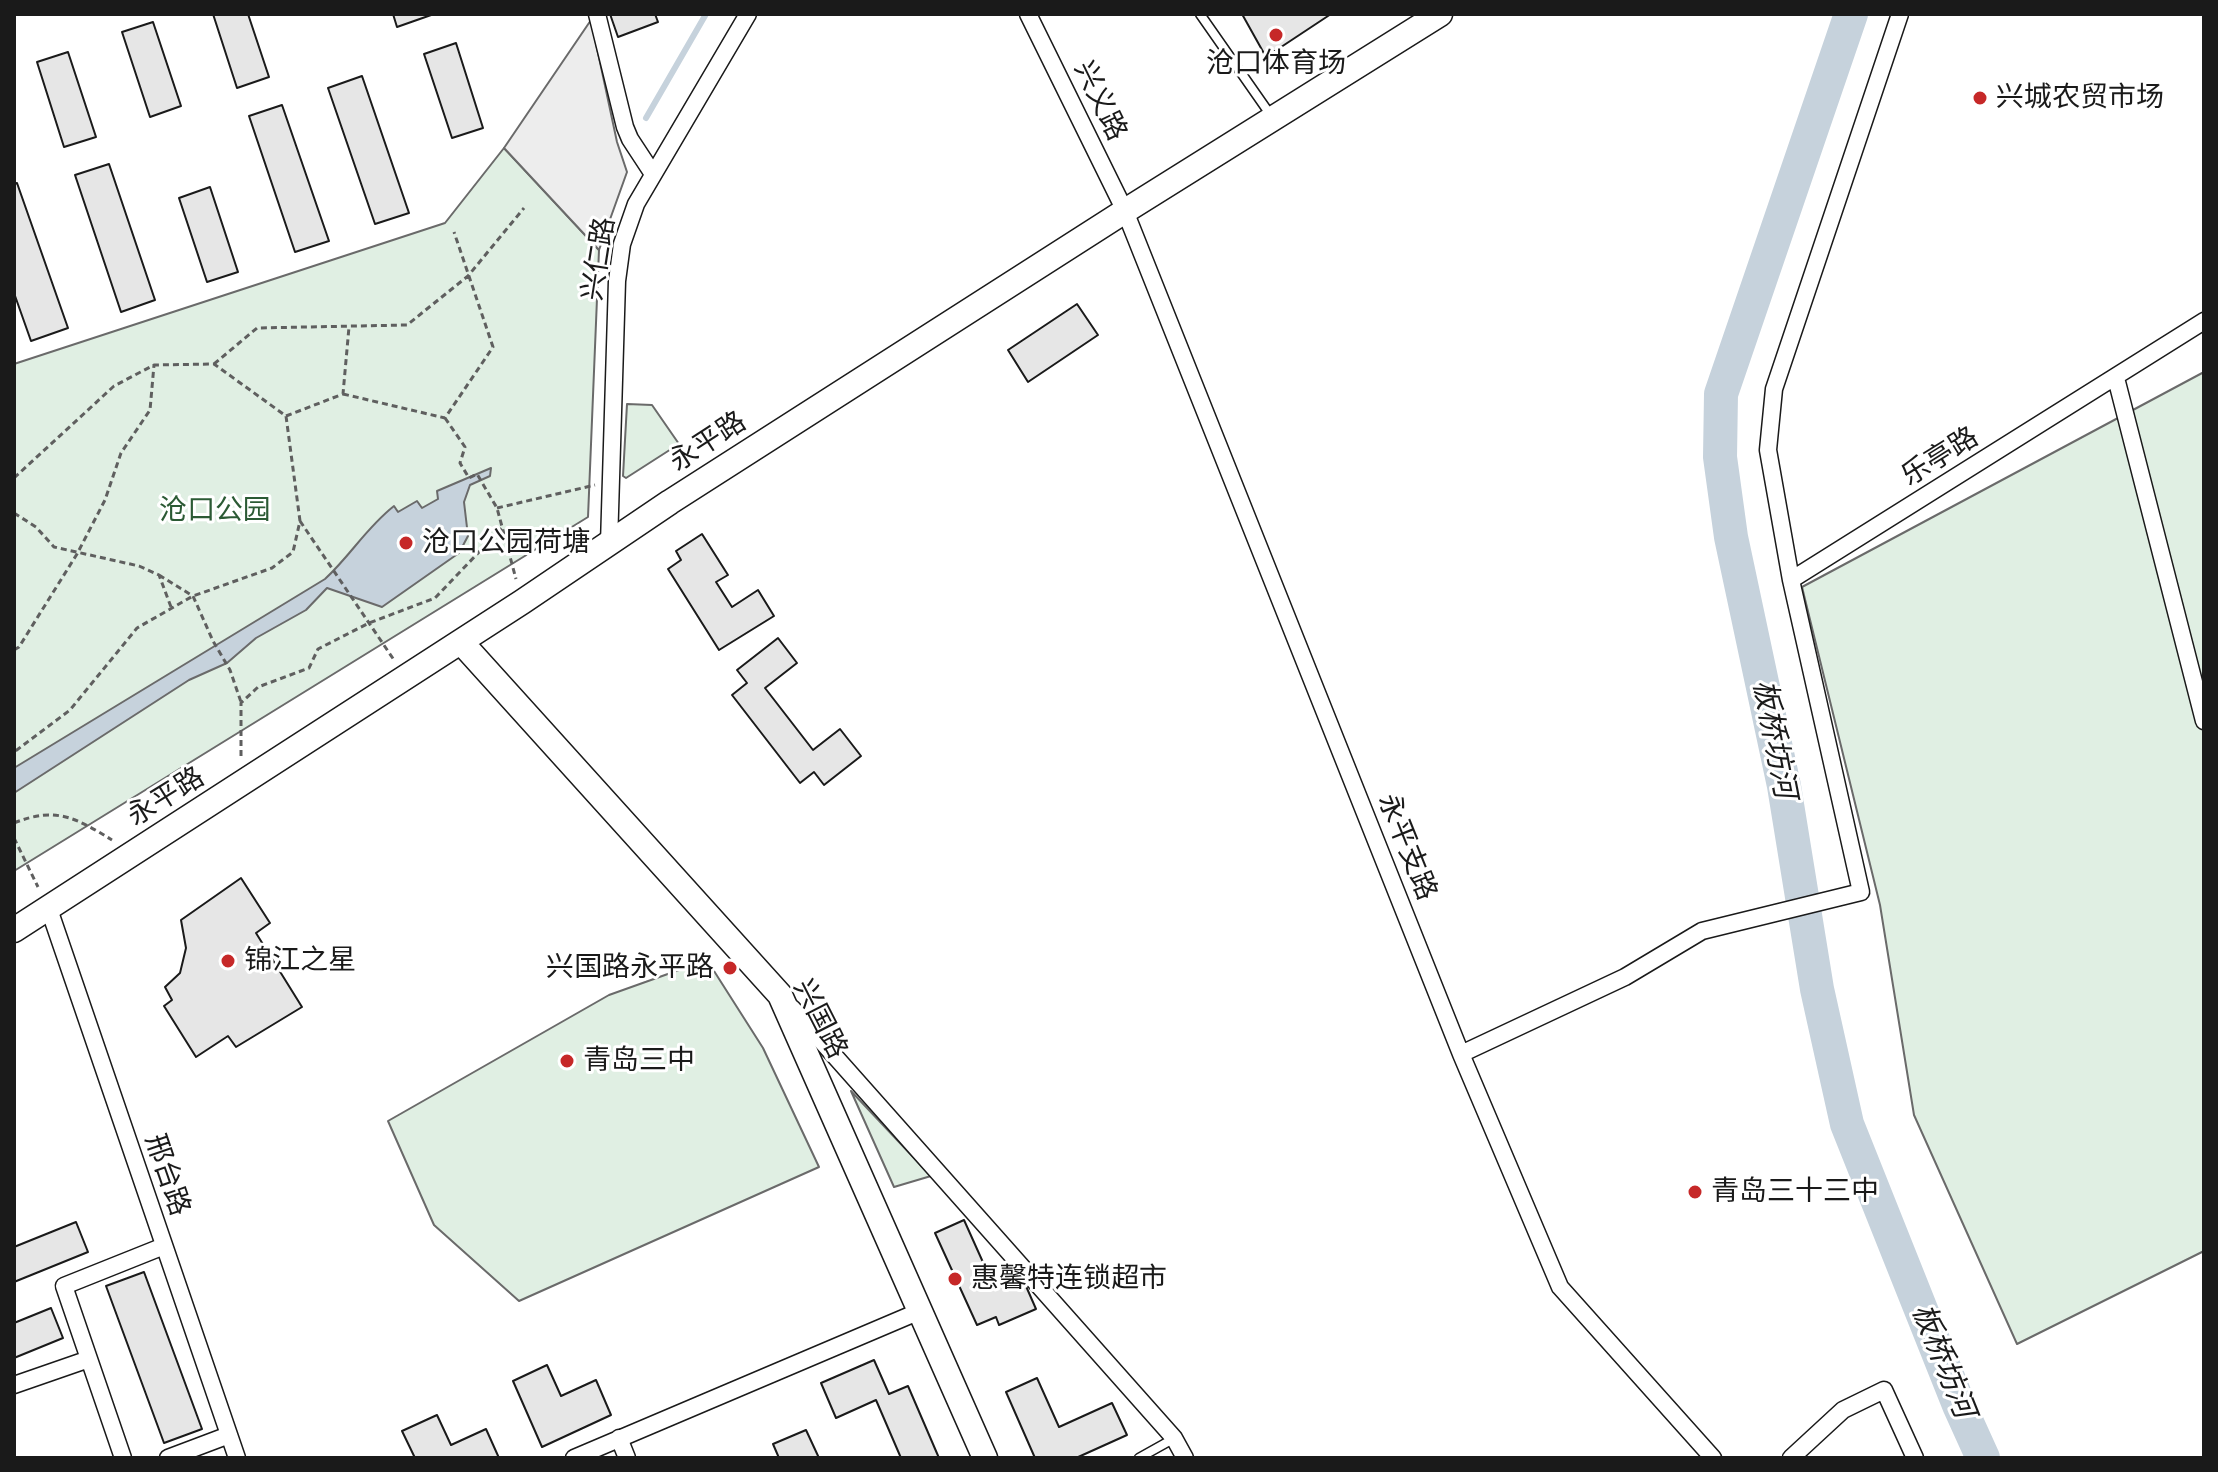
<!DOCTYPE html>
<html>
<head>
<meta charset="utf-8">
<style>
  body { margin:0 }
  #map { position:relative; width:2218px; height:1472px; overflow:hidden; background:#fff; font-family:Cabin,sans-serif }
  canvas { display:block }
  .frame { position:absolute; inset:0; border:16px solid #1a1a1a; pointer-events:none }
</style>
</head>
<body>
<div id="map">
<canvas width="2218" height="1472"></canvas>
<div class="frame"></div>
</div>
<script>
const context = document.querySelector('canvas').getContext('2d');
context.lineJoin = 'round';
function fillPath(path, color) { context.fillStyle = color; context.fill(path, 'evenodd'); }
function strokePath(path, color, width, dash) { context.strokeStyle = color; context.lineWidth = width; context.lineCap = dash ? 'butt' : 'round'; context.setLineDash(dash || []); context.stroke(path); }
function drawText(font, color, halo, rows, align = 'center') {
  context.font = font + ' Cabin,"Noto Sans SC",sans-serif'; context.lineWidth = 6; context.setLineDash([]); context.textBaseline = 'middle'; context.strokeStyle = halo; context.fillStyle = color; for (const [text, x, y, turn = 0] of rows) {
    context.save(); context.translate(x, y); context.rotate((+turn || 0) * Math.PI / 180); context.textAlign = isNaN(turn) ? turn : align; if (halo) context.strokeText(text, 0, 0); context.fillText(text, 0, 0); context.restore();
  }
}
const green = new Path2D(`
  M504 148 599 250 588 517 14 871V364L445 223Z
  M2204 372V1251L2017 1344 1914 1115 1880 905 1802 587Z
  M627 404 652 405 679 444 626 478 623 476Z
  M707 960 763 1048 819 1167 519 1301 434 1225 388 1121 609 995Z
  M851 1091 931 1176 894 1187Z`);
fillPath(green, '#e0efe3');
strokePath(green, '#6a6a6a', 2);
const parking = new Path2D(`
  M591 20 617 142 627 172 599 250 504 148Z`);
fillPath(parking, '#ededed');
strokePath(parking, '#6a6a6a', 2);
const water = new Path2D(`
  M491 468 490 476 470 485 464 502 468 536 459 553 382 607 327 588 306 610 256 638 227 663 189 680 14 793V768L325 579C351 555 366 528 394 506L398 512 417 501 422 508 438 499 437 491Z`);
fillPath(water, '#c6d2dc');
strokePath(water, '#6a6a6a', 2);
strokePath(new Path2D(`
  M646 118 706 14`), '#c6d2dc', 6);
strokePath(new Path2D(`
  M1851 14 1721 394 1720 457 1731 537 1784 786 1817 989 1847 1124 1959 1405 1983 1458`), '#c6d2dc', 34);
const building = new Path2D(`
  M213 14H248L269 77 237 88Z
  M393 14H434L397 27Z
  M610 14H655L658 22 618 37Z
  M1242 14H1331L1266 57Z
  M153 22 181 106 150 117 122 32Z
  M456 43 483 128 452 138 424 54Z
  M68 52 96 137 64 147 37 62Z
  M362 76 409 213 375 224 328 88Z
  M282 105 329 241 295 252 249 116Z
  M109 164 155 300 121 312 75 175Z
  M17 183 68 328 31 341 14 293V184Z
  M210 187 238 272 207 282 179 198Z
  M1077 304 1098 335 1028 382 1008 350Z
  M702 534 728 575 716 582 732 607 758 590 774 616 719 650 668 569 681 560 676 551Z
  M778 638 797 663 765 688 813 750 840 729 861 756 824 785 814 772 800 783 732 695 747 683 737 670Z
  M241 878 270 923 256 933 302 1007 236 1047 228 1036 196 1057 164 1006 172 1000 165 987 180 973 186 948 181 920Z
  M964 1220 995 1289 1022 1277 1036 1309 999 1325 996 1317 977 1325 935 1233Z
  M76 1222 88 1252 14 1282V1247Z
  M144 1272 202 1429 164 1443 106 1286Z
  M51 1308 63 1338 14 1358V1323Z
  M874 1360 889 1394 908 1386 939 1458H901L876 1400 836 1418 821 1383Z
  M547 1365 561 1396 596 1380 611 1415 542 1447 513 1381Z
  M1037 1378 1059 1427 1112 1403 1127 1435 1076 1458H1035L1006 1392Z
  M437 1415 451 1445 486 1429 499 1458H415L402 1431Z
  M806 1430 819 1458H779L773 1444Z`);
fillPath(building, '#e6e6e6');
strokePath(building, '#1a1a1a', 2);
const lane = new Path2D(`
  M1200 14 1272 117
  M1139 1458 1173 1439`);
const street = new Path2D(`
  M597 14 625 127 630 139 653 174
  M1028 14 1125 211 1461 1054 1560 1287 1713 1458
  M2116 378 2204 721
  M609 544 617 281 622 244 636 204 748 14
  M1791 580 2204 321
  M49 909 237 1458
  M792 1008 1174 1438 1185 1458
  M1461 1054 1625 977 1702 931 1861 892 1791 580 1768 450 1774 389 1900 14
  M14 1385 89 1359
  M619 1438 627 1458
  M123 1458 64 1286 164 1246
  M168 1458 229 1435
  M574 1458 920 1311
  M1791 1458 1843 1410 1884 1390 1915 1458`);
const secondary = new Path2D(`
  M461 642 780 995 985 1458
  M14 930 522 602 670 502 1125 211 1440 14`);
strokePath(lane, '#1a1a1a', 11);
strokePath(street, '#1a1a1a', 19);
strokePath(secondary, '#1a1a1a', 27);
strokePath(new Path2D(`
  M214 364 257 328 407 325 468 276 524 208
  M343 394 445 418 493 347 454 232
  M286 416 343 394 349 327
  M445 418 465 447 460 463 469 478 477 474 497 508 516 579
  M14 478 114 386 154 365 214 364 286 416 300 521 293 552 272 568 193 596 137 628 70 710 14 752
  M497 508 595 485
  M14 513 36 527 54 547 139 566 159 575 171 607
  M300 521 394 660
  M159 575 193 596 213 641 230 670 241 702
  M14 650 19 647 77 554 105 500 121 453 150 410 154 365
  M241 756V703L258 687 309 668 318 649 369 623 435 598 502 528
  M14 823C56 806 76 818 112 840
  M14 838 38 887`), '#5f5f5f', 3, [6, 4]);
strokePath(lane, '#fff', 8);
strokePath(street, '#fff', 16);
strokePath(secondary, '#fff', 24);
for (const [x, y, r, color] of [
  [1276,35,8,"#c62828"],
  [1980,98,8,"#c62828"],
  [406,543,8,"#c62828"],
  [228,961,8,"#c62828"],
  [730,968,8,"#c62828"],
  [567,1061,8,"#c62828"],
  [1695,1192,8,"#c62828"],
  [955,1279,8,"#c62828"]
]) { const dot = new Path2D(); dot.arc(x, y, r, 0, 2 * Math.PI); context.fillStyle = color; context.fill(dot); strokePath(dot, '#fff', 3); }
drawText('28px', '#1a1a1a', '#fff', [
  ["沧口体育场",1276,64,"center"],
  ["兴城农贸市场",1996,98],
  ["沧口公园荷塘",422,543],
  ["锦江之星",244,961],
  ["兴国路永平路",714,968,"right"],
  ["青岛三中",583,1061],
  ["青岛三十三中",1711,1192],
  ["惠馨特连锁超市",971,1279]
], 'left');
drawText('28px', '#1a1a1a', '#fff', [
  ["兴义路",1100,101,64],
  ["兴仁路",599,259,-81],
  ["永平路",708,442,-33],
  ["乐亭路",1940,457,-32],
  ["永平路",166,797,-32],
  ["永平支路",1407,847,68],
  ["兴国路",820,1019,63],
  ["邢台路",167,1175,71]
]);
drawText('28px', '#2b5a34', '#fff', [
  ["沧口公园",215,511]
]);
drawText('italic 30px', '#1a1a1a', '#fff', [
  ["板桥坊河",1774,739,79],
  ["板桥坊河",1943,1361,68]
]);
</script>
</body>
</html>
